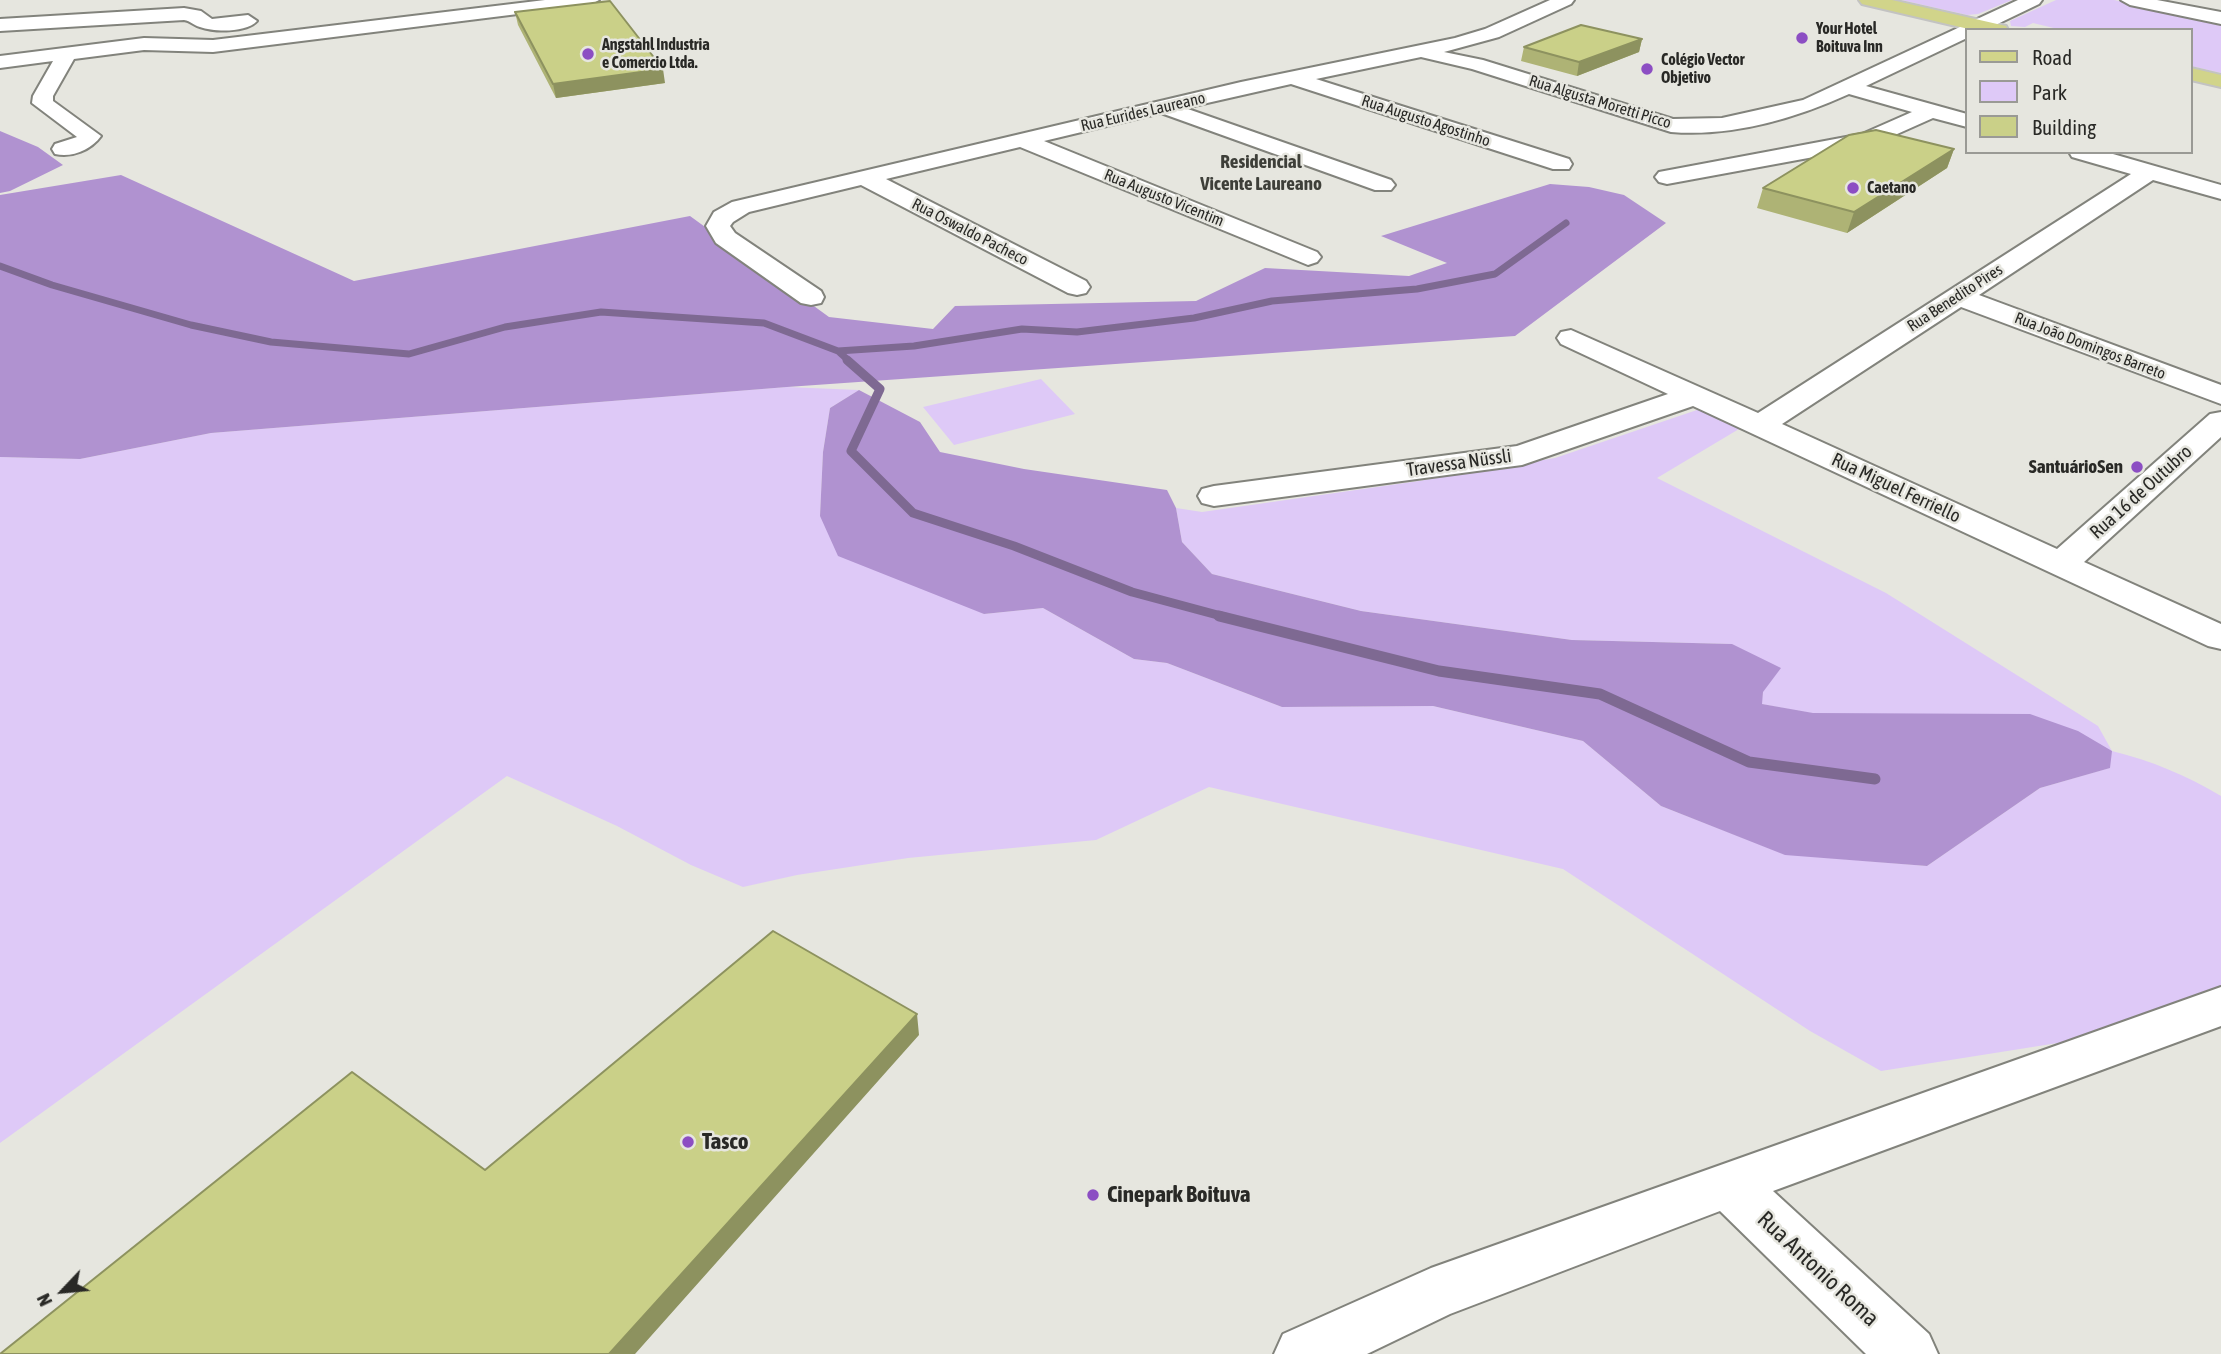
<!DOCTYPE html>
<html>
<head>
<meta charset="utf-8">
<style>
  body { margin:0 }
  #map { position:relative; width:2221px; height:1354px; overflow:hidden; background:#e6e6df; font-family:"Asap Condensed",sans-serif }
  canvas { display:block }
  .legend { position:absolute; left:1965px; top:28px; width:228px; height:126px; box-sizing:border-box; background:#e6e6df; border:2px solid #9a9a95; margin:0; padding:9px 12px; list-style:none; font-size:21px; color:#292926 }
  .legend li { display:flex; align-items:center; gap:14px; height:35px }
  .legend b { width:35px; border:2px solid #9a9a95 }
  .north { position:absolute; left:28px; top:1256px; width:70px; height:70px; -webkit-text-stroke:5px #e6e6df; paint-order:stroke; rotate:244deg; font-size:19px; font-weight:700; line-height:28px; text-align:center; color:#292926 }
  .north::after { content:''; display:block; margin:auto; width:24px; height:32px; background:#292926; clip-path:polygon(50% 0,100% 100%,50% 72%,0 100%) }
</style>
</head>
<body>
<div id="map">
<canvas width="2221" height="1354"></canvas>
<ul class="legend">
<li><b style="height:9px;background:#d1d48a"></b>Road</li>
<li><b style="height:19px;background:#dec9f7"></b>Park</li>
<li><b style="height:19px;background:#cad088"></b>Building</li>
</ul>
<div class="north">N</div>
</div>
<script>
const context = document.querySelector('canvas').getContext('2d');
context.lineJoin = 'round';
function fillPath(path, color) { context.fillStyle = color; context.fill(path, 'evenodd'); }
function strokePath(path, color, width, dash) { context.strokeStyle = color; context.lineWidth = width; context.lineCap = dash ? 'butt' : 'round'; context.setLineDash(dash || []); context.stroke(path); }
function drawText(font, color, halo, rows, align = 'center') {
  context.font = font + ' "Asap Condensed",sans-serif'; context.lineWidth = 5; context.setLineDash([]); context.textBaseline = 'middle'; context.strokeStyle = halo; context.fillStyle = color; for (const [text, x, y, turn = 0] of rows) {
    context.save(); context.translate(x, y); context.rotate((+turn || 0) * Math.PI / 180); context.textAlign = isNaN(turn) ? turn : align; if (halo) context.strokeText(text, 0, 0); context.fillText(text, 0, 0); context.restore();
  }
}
fillPath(new Path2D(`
  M1901 0H2012L1978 14 1967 15Z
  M2056 0H2114L2221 22V73L2191 66V30H2062L2033 23 2025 27 2011 26 2010 21Z
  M1041 379 1075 414 954 445 923 407Z
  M787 387 859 390 830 408 823 452 820 516 984 614 1043 608 1134 659 1167 663 1282 707 1433 706 1583 741 1661 806 1784 854 1927 866 2040 788 2109 768 1761 704 1763 692 1732 644 1572 640 1361 611 1212 574 1182 542 1176 508 1202 512 1419 481 1555 458 1697 410H1708L1744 426 1657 478 1886 593 2098 726 2112 751C2152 761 2186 775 2221 796V994L2064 1042 1881 1071 1810 1031 1563 869 1209 787 1096 840 908 858 797 875 743 887 691 865 617 826 507 776 0 1143V457L80 459 211 433Z`), '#dec9f7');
fillPath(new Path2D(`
  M0 131 38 147 63 165 10 191 0 193Z
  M121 175 354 281 690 216 829 317 933 329 955 306 1196 301 1265 268 1409 276 1447 263 1381 236 1550 184 1589 187 1624 195 1666 223 1515 336 787 387 211 433 80 459 0 457V195Z
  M859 390 920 422 940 452 1024 469 1167 490 1176 508 1182 542 1212 574 1361 611 1572 640 1732 644 1781 668 1763 692 1762 704 1813 713 2030 714 2078 731 2112 751 2110 768 2040 788 1927 866 1785 855 1661 806 1583 741 1433 706 1282 707 1167 663 1134 659 1043 608 984 614 838 556 820 516 823 452 830 408Z`), '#b092d0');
strokePath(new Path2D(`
  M0 266 52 285 191 325 271 342 409 354 505 327 601 312 764 323 838 351 849 361
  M838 351 914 346 1022 329 1077 332 1194 318 1272 301 1417 289 1495 274 1566 223`), '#7e6992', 7);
strokePath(new Path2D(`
  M847 360 880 389 851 451 913 513 1014 546 1132 592 1225 617`), '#7e6992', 9);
strokePath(new Path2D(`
  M1219 616 1439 671 1600 694 1749 762 1875 779`), '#7e6992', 11);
const minor = new Path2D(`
  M545 0H599L590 5 213 52 144 50 74 59 53 96V101L101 136C91 150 72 158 55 154L52 149 55 144 77 137 32 103 33 96 53 61 0 68V56L144 38 213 40Z
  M1550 0H1574L1571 4 1499 37 1444 52 1483 60 1673 119 1722 118 1803 100 2018 0H2042L2039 4 1985 30H1967V38L1866 86 1967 114V127L1933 118 1868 147 1667 184 1659 182 1655 177 1659 172 1862 134 1912 112 1849 94C1794 119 1731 137 1671 132L1472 69 1421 57 1316 79 1569 159 1572 164 1569 169H1553L1291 84 1185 108 1391 180 1395 185 1391 190H1375L1161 113 1044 141 1317 252 1321 257 1317 262 1308 265 1020 147 886 179 1086 281 1090 287 1086 293 1077 295 1068 293 861 185 749 212 733 222 730 226 735 233 821 291 824 297 821 303 811 305 801 303 716 243 706 226 714 212 732 202 1241 82 1455 38 1485 29Z
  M2121 0H2157L2221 12V24L2130 5Z
  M184 8 201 11 212 19 248 15 257 21C246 33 214 32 200 27 193 25 191 21 184 20L0 31V19Z
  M2069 152H2106L2221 185V199L2153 180 1979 295 2221 385V404L1961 307 1782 424 2057 549 2210 414 2221 412V437L2084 562 2221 624V649L2208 646 1693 406 1522 465 1214 506 1202 503 1198 496 1202 489 1214 486 1517 446 1668 394 1561 344 1557 338 1561 332 1571 330 1758 413 2131 174 2072 157Z
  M2221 987V1026L1773 1191 1929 1334 1938 1354H1866L1720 1211 1450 1314 1367 1354H1274L1283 1334 1431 1268Z`);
const major = new Path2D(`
  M1859 0H1892L2006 26 2008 30H1973L1862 4Z
  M2191 68 2221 75V87L2191 80Z`);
strokePath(minor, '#82837c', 4);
strokePath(major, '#c3c3c2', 4);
fillPath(minor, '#fff');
fillPath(major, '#d1d48a');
fillPath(new Path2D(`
  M515 12 665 83 556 98 518 25Z
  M1642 39 1639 52 1577 76 1521 61 1524 47Z
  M1954 149 1947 168 1847 233 1757 208 1763 188Z`), '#aeb375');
fillPath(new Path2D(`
  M1642 39 1639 52 1577 76 1579 62Z
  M663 69 665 83 556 98 553 84Z
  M1954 149 1947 168 1847 233 1854 212Z
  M917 1014 919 1035 635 1354H609Z`), '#8d925f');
const building = new Path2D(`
  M610 1 663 69 553 84 515 12Z
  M1581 25 1642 39 1579 62 1524 47Z
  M1876 130 1954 149 1854 212 1763 188 1849 135Z
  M773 931 917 1014 609 1354H0L352 1072 485 1170Z`);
fillPath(building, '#cad088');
strokePath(building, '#8d925f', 2);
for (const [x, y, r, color] of [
  [1802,38,7,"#8c4ec3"],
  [588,54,7,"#8c4ec3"],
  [1647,69,7,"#8c4ec3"],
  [1853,188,7,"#8c4ec3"],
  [2137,467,7,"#8c4ec3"],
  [688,1142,7,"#8c4ec3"],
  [1093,1195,7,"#8c4ec3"]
]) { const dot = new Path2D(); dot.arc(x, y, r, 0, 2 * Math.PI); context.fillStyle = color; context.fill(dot); strokePath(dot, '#e6e6df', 2.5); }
drawText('bold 16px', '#292926', '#e6e6df', [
  ["Your Hotel",1816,29],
  ["Boituva Inn",1816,47],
  ["Angstahl Industria",602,45],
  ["e Comercio Ltda.",602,63],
  ["Colégio Vector",1661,60],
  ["Objetivo",1661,78],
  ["Caetano",1867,188]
], 'left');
drawText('16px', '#292926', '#e6e6df', [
  ["Rua Algusta Moretti Picco",1600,102,17],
  ["Rua Eurides Laureano",1143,112,-13],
  ["Rua Augusto Agostinho",1426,121,18],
  ["Rua Augusto Vicentim",1164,198,22],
  ["Rua Oswaldo Pacheco",970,232,27],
  ["Rua Benedito Pires",1955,298,-33],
  ["Rua João Domingos Barreto",2090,346,21]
]);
drawText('bold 19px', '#3e3f39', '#e6e6df', [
  ["Residencial",1261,162],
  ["Vicente Laureano",1261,184]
]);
drawText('19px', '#292926', '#e6e6df', [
  ["Travessa Nüssli",1459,463,-8],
  ["Rua Miguel Ferriello",1896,488,25],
  ["Rua 16 de Outubro",2141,492,-42]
]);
drawText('bold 19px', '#292926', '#e6e6df', [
  ["SantuárioSen",2123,467]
], 'right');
drawText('bold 23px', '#292926', '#e6e6df', [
  ["Tasco",702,1142],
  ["Cinepark Boituva",1107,1195]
], 'left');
drawText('23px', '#292926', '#e6e6df', [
  ["Rua Antonio Roma",1818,1269,43]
]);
</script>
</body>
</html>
